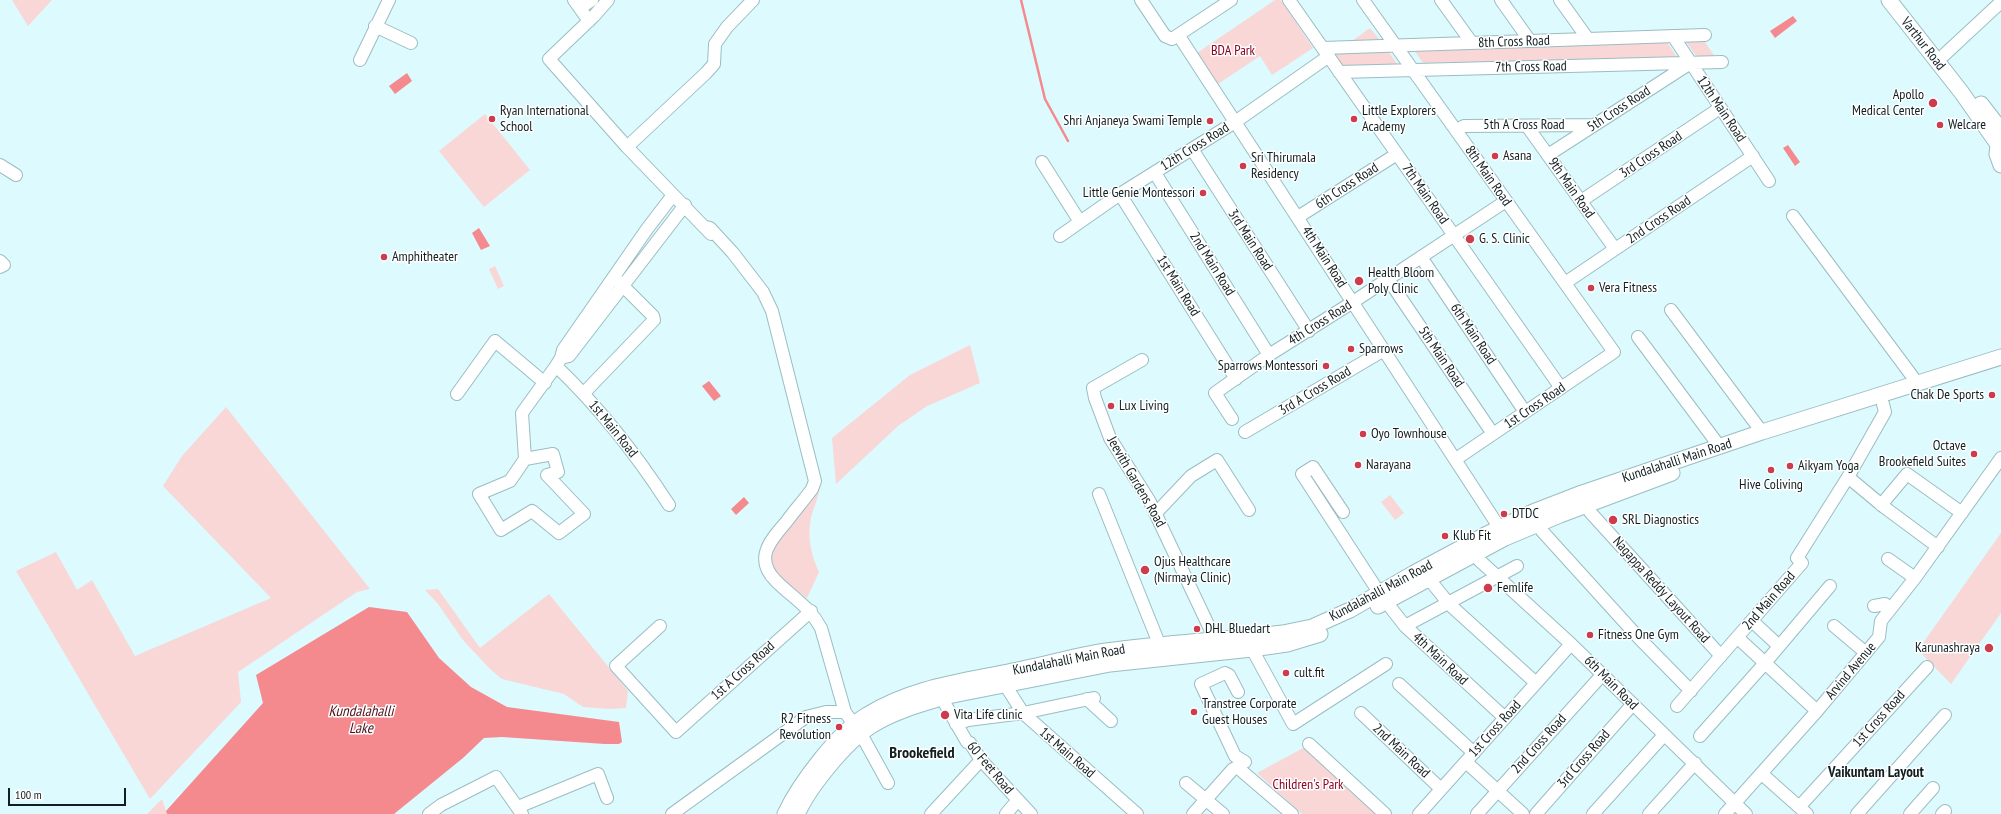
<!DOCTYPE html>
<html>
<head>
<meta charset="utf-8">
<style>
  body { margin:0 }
  #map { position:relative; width:2001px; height:814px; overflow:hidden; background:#ddfafe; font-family:"PT Sans Narrow",sans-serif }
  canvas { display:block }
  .scale { position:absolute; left:8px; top:788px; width:118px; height:18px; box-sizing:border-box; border:2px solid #111f21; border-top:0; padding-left:5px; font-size:12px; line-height:14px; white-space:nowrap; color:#111f21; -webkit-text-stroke:3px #fff; paint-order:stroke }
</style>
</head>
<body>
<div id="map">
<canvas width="2001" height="814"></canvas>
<div class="scale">100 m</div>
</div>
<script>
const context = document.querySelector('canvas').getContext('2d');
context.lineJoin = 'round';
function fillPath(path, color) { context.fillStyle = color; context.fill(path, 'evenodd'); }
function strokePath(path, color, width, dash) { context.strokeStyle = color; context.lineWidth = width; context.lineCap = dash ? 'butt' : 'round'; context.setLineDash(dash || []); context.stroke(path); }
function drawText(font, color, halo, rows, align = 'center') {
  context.font = font + ' "PT Sans Narrow",sans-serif'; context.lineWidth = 3; context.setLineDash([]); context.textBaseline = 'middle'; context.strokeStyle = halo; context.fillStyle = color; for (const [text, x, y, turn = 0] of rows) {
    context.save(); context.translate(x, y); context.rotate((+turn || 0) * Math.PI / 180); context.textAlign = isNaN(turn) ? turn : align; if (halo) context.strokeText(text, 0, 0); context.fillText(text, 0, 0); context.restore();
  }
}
fillPath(new Path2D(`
  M12 0H52L28 26Z
  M1275 0H1281L1313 48 1272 75 1260 56 1218 84 1197 53Z
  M1370 28 1380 40 1354 42 1352 41Z
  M1703 39 1715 57 1698 59 1685 40Z
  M1667 42 1678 59 1423 63 1413 49Z
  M1388 51 1398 65 1343 67 1333 52Z
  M485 114 530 170 484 207 439 151Z
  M495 266 504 286 498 289 489 269Z
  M970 345 980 383 927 406 898 426 836 484 832 438 910 375Z
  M226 407 370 589 357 592 238 672 241 702 150 799 16 571 56 552 77 590 92 580 135 656 271 598 163 486 182 456Z
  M820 487C818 498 814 507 811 517 807 536 811 555 819 572L807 598 779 578 769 560 773 542Z
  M1390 495 1404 513 1395 520 1381 502Z
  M2001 533V613L1951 684 1918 650Z
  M438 589 480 648 549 594 628 691 626 708 610 709 583 707 564 694 502 679 490 669 463 640 438 604 425 590Z
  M1305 747 1379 814H1302L1257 773Z
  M162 799 167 814H147Z`), '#f8d7d6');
fillPath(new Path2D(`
  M1793 16 1797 21 1775 38 1770 31Z
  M407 73 412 81 395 94 389 86Z
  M1788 145 1800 162 1795 166 1783 148Z
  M479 228 490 246 481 250 472 233Z
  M709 381 721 396 714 401 702 386Z
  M744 497 749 503 736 515 731 509Z
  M369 607 407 612 439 658 471 687 507 707 619 722 622 742 619 744H605L502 737 484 738 463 758 394 814H167L166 811 263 703 256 675Z`), '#f48a8d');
strokePath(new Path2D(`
  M1021 0 1045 99 1068 141`), '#f48a8d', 2.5);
const minor = new Path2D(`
  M574 0 589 21
  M608 0 594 16 549 59 627 147 711 234
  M1141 0 1165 36 1172 39 1231 0
  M1289 0 1561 388
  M1363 0 1614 352 1456 459
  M1441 0 1472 43
  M1501 0 1530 41
  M1560 0 1588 39
  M580 8 592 0
  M375 26 411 43
  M1179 36 1499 527
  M1673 36 1769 181
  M1323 48 1705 35
  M1944 55 2001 2
  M360 60 389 0
  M1339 72 1722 62
  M1527 126 1615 249
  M1456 130 1464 126 1594 125
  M627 147 706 73 714 64 715 44 727 27 753 0
  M1192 149 1309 331
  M1548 155 1689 64
  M1042 162 1080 222
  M0 165 16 175
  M1155 173 1269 355
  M1120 194 1236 379
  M1581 201 1720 108
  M1793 216 1918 384
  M1298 217 1397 154
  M706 227 710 228 733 253 763 292 772 311 815 481 812 489C804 500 795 510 787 521 771 540 753 558 776 581 793 598 809 606 821 628L845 712 861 734 888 783
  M1060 236 1120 194 1235 122 1329 56
  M1421 257 1525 412
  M0 261 4 265 0 267
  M1388 279 1493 434
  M1565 283 1753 156
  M1671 310 1762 432
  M1638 337 1720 447
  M561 358 569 356 685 205
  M1142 360 1093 388 1095 398 1110 438 1150 502 1212 633 1213 640
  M584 393 654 320 653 316 618 281
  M457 394 495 341 545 383
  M1232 419 1215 393 1269 355 1353 302 1506 201
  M1245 432 1384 350
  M525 459 510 481 479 494 501 530 532 511 559 533 584 514 547 475 558 472 553 454 525 459 522 413 556 366
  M1848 477 1884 507 1938 547
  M1099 494 1160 646
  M669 505C636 454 600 408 556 366L561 358 563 350 647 229 673 195
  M1587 505 1590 512 1721 656
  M1881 505 1907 474 1962 513
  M1343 512 1313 467 1302 474 1380 594 1405 626 1505 718
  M1156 513 1191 476 1217 460 1249 510
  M1538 524 1542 531 1639 638 1691 691
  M1475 554 1479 560 1571 644 1746 814
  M1888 559 1915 578
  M1429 579 1449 604 1536 683
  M1874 606 1885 604 1890 609
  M1752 621 1779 646
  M660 626 616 666 676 732 811 611
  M1405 626 1517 566
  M1834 626 1866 653
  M1738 638 1817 711
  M1252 649 1293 724 1386 664
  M1007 684 1009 691 1023 713 1137 814
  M1399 684 1474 753
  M1238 692 1229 675 1225 673 1201 684 1235 756 1245 762
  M941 697 967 742 970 743 981 760 1031 814
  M1087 699 1111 721
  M1677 706 1802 563 1797 558 1848 477 1885 412 1883 404
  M1361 713 1441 789
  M956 724 968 720 1023 713 1094 698
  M1700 736 1765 663 1830 586
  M1309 744 1385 814
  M1466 762 1523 814
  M1762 774 1807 814
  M1186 783 1223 814
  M1800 806 1927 667
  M518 807 598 774 607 798
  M429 814 441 805 496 777 522 814
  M672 814 806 717 826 712H845
  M931 814 981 760
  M1006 814 1017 801
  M1193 814 1233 769 1237 767 1292 814
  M1419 814 1571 644
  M1477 814 1602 675
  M1536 814 1632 705
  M1593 814 1664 735
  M1649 814 1695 763
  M1725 814 1817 711 1879 637 1881 621 1915 578 2001 458
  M1857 814 1945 715
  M1910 814 1933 788
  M1942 814 1945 811`);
const major = new Path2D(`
  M1889 0 1962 93 2001 149
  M1981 104 2001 130
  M1998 145 1997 154 2001 165
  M1378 606 1505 538 1560 515 1672 473
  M785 814C799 784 838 732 867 715 910 688 959 682 1008 672 1041 666 1073 656 1106 651 1165 643 1224 640 1283 633L1312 627 1350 610 1414 573 1485 535 1533 512 1582 493 1762 432 2001 357
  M797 814C810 786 845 743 871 726 894 711 922 704 948 696L1110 664 1252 649 1287 644 1320 634`);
strokePath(minor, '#9abdc2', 14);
strokePath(major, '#9abdc2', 17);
strokePath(minor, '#fff', 12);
strokePath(major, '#fff', 15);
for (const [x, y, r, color] of [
  [1933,103,5,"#cc3c4c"],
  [492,119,4,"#cc3c4c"],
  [1354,119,4,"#cc3c4c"],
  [1210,121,4,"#cc3c4c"],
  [1940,125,4,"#cc3c4c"],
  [1495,156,4,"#cc3c4c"],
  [1243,166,4,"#cc3c4c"],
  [1203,193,4,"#cc3c4c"],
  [1470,239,5,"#cc3c4c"],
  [384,257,4,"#cc3c4c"],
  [1359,281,5,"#cc3c4c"],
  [1591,288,4,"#cc3c4c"],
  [1351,349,4,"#cc3c4c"],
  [1326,366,4,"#cc3c4c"],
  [1992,395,4,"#cc3c4c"],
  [1111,406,4,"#cc3c4c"],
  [1363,434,4,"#cc3c4c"],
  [1974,454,4,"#cc3c4c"],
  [1358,465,4,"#cc3c4c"],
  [1790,466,4,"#cc3c4c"],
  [1771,470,4,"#cc3c4c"],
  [1504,514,4,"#cc3c4c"],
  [1613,520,5,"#cc3c4c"],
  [1445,536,4,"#cc3c4c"],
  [1145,570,5,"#cc3c4c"],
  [1488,588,5,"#cc3c4c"],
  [1197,629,4,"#cc3c4c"],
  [1590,635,4,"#cc3c4c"],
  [1989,648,5,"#cc3c4c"],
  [1286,673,4,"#cc3c4c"],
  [1194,712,4,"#cc3c4c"],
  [945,715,5,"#cc3c4c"],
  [839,727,4,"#cc3c4c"]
]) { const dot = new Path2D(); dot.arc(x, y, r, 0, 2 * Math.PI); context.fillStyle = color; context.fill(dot); strokePath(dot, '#fff', 1.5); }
drawText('14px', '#111f21', '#fff', [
  ["8th Cross Road",1514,42,-2],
  ["Varthur Road",1923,44,52],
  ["7th Cross Road",1531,67,-1],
  ["5th Cross Road",1619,109,-33],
  ["12th Main Road",1721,109,56],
  ["5th A Cross Road",1524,125],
  ["12th Cross Road",1195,147,-32],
  ["3rd Cross Road",1651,155,-34],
  ["8th Main Road",1488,176,55],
  ["6th Cross Road",1347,186,-33],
  ["9th Main Road",1571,188,55],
  ["7th Main Road",1425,194,55],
  ["2nd Cross Road",1659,220,-34],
  ["3rd Main Road",1250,240,57],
  ["4th Main Road",1324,257,57],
  ["2nd Main Road",1212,264,58],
  ["1st Main Road",1178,286,58],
  ["4th Cross Road",1320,323,-32],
  ["6th Main Road",1473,334,56],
  ["5th Main Road",1441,357,56],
  ["3rd A Cross Road",1315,391,-31],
  ["1st Cross Road",1535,406,-34],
  ["1st Main Road",613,429,51],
  ["Kundalahalli Main Road",1677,461,-18],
  ["Jeevith Gardens Road",1136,482,60],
  ["Nagappa Reddy Layout Road",1661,590,48],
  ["Kundalahalli Main Road",1381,591,-28],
  ["2nd Main Road",1769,601,-49],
  ["4th Main Road",1440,659,43],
  ["Kundalahalli Main Road",1069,660,-11],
  ["1st A Cross Road",743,671,-42],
  ["Arvind Avenue",1851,671,-50],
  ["6th Main Road",1611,683,45],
  ["1st Cross Road",1879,719,-48],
  ["1st Cross Road",1495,729,-48],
  ["2nd Cross Road",1539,744,-48],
  ["2nd Main Road",1401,751,43],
  ["1st Main Road",1067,753,41],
  ["3rd Cross Road",1584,759,-49],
  ["60 Feet Road",990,768,50]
]);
drawText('14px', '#890323', '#fff', [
  ["BDA Park",1233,51],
  ["Children's Park",1308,785]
]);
drawText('14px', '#111f21', '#fff', [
  ["Apollo",1924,95,"right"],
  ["Medical Center",1924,111,"right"],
  ["Ryan International",500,111],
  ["School",500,127],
  ["Little Explorers",1362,111],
  ["Academy",1362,127],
  ["Shri Anjaneya Swami Temple",1202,121,"right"],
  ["Welcare",1948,125],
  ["Asana",1503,156],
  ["Sri Thirumala",1251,158],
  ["Residency",1251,174],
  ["Little Genie Montessori",1195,193,"right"],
  ["G. S. Clinic",1479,239],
  ["Amphitheater",392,257],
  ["Health Bloom",1368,273],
  ["Poly Clinic",1368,289],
  ["Vera Fitness",1599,288],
  ["Sparrows",1359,349],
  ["Sparrows Montessori",1318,366,"right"],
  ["Chak De Sports",1984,395,"right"],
  ["Lux Living",1119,406],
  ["Oyo Townhouse",1371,434],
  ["Octave",1966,446,"right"],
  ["Brookefield Suites",1966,462,"right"],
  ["Narayana",1366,465],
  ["Aikyam Yoga",1798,466],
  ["Hive Coliving",1771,485,"center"],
  ["DTDC",1512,514],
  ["SRL Diagnostics",1622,520],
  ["Klub Fit",1453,536],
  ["Ojus Healthcare",1154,562],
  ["(Nirmaya Clinic)",1154,578],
  ["Femlife",1497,588],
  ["DHL Bluedart",1205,629],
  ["Fitness One Gym",1598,635],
  ["Karunashraya",1980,648,"right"],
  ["cult.fit",1294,673],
  ["Transtree Corporate",1202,704],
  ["Guest Houses",1202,720],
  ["Vita Life clinic",954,715],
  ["R2 Fitness",831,719,"right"],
  ["Revolution",831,735,"right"]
], 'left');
drawText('italic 15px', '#53121a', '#fff', [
  ["Kundalahalli",361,712],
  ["Lake",361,729]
]);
drawText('bold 15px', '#111f21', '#fff', [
  ["Vaikuntam Layout",1876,773]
]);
drawText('bold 16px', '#111f21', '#fff', [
  ["Brookefield",922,753]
]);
</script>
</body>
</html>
